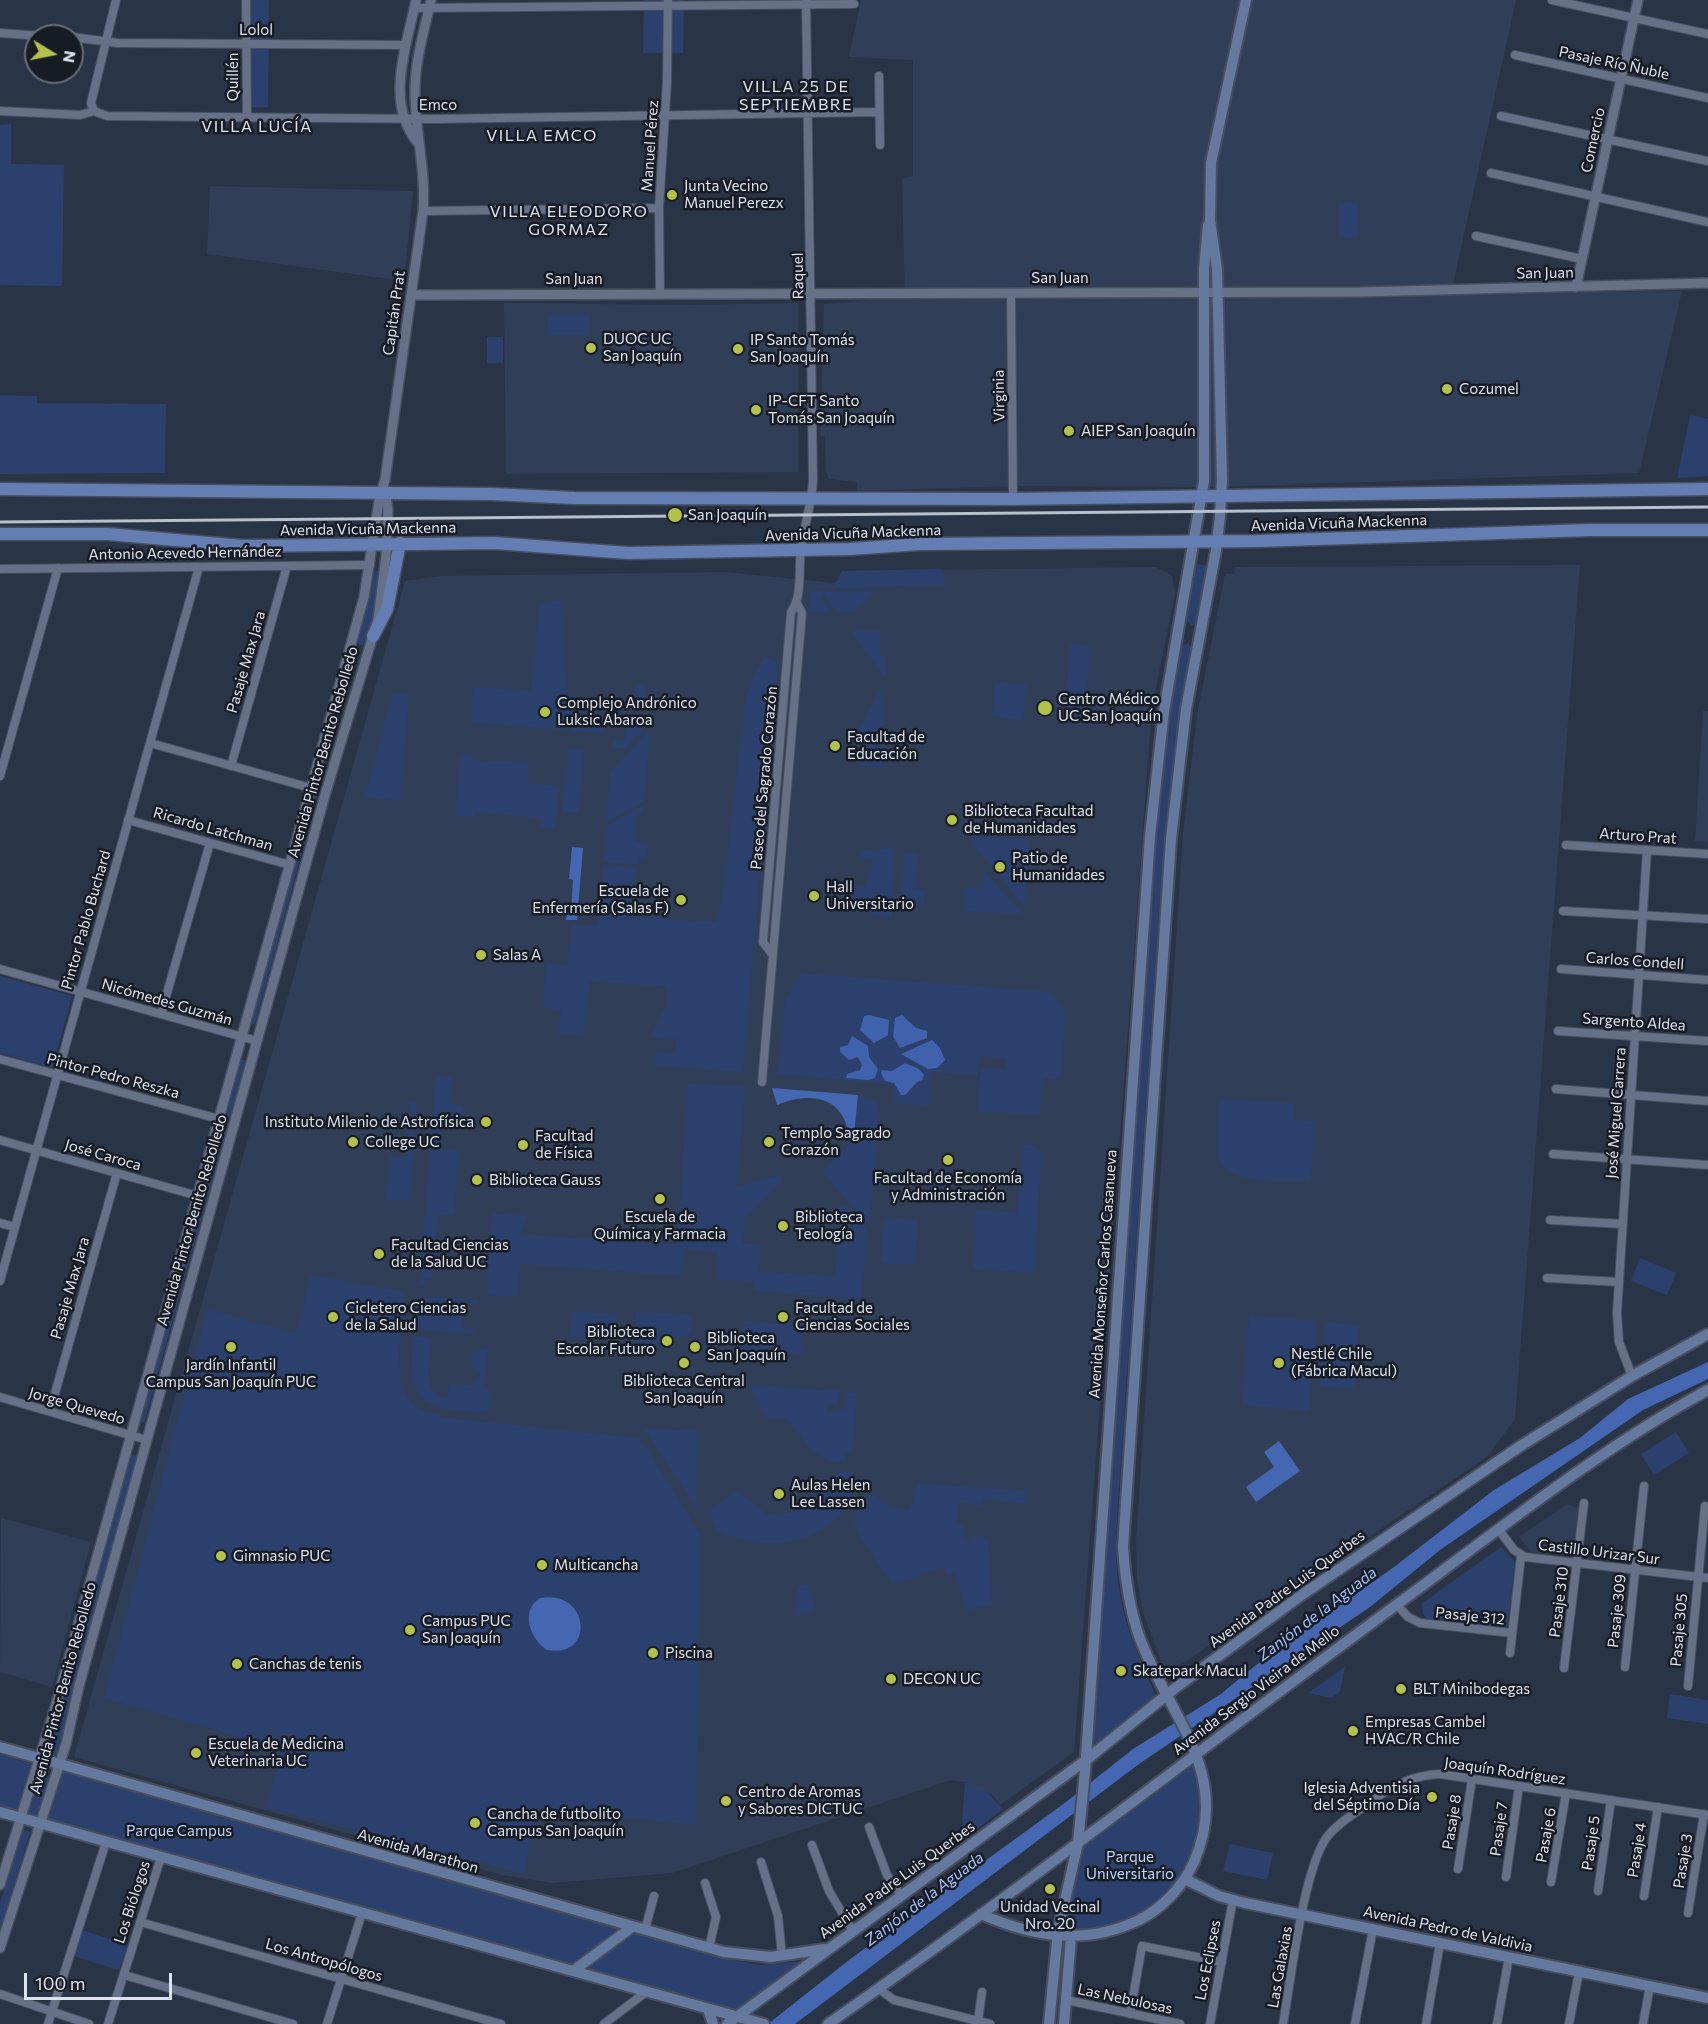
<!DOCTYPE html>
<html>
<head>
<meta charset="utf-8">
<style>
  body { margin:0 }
  #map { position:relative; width:1708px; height:2024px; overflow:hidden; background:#2a3447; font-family:Commissioner,sans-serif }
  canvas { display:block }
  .north { position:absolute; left:24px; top:24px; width:60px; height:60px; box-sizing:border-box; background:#171c24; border:2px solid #666c75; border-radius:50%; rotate:100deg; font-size:16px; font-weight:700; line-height:24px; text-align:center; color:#dce3ef }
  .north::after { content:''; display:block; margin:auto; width:21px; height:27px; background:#b3c24b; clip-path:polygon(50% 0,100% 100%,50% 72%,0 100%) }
  .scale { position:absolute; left:24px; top:1973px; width:148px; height:27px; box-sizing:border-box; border:3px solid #dce3ef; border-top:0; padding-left:8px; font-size:18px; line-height:21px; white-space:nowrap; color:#dce3ef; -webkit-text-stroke:4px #171c24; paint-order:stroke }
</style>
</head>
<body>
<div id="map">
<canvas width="1708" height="2024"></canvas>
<div class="north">N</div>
<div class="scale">100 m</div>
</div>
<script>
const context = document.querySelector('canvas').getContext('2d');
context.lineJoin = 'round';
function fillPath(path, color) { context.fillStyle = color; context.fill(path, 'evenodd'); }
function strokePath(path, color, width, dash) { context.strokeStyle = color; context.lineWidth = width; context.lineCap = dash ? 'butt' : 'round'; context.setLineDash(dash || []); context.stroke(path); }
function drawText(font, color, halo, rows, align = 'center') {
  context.font = font + ' Commissioner,sans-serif'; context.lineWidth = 5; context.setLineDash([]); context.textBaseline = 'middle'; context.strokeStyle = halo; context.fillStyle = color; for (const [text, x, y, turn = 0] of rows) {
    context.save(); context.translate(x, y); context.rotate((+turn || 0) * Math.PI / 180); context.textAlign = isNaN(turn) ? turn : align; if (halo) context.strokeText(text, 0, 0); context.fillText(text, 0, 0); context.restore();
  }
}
fillPath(new Path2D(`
  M861 0H1516L1451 293 1682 291 1639 473 1216 487 1017 486 857 491V482L829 479 826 472 825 436H820L824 304 905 297 902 179 913 176V60L849 57Z
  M210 186 413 191 404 281 207 254Z
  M504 303 689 305 798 303V472L506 474Z
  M1580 565 1515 1419 1488 1456 1166 1675 1143 1613 1137 1578 1136 1542 1183 834 1197 715 1225 574H1234L1235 567Z
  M1156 567 1172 576 1175 594 1152 707 1074 1752 1000 1805 993 1796 965 1782 950 1780 672 1873 552 1883 503 1875 458 1864 74 1757 405 581 442 576 724 572 835 583 842 571Z
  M1703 711H1708V842L1695 841Z
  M1567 1504 1579 1508 1572 1556 1531 1552 1519 1537Z
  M1 1518 91 1542 52 1687 0 1672Z`), '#313e57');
fillPath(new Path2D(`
  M250 0H269L268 107H249Z
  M644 0H684L683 53H643Z
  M11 124V164L64 165 62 286 0 285V125Z
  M1339 203H1358L1359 237H1339Z
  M548 314H589V335H548Z
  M487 337H503V363H487Z
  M0 395 37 396V403L166 404 165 473 0 474Z
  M1690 415 1708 419V476L1677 478Z
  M1195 564 1209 566 1198 623 1191 626 1187 620Z
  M941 569 946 585 818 588 819 585 835 586 842 571Z
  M375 571H381L377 606 366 646 356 643Z
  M875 590 854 612H837L824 595 821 598 831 612H808L810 592Z
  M561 600 566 695 581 697 566 730 470 722 473 687 531 691 539 603Z
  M851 631H880V657H885V678Z
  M1070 643 1090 646 1085 714 1065 713Z
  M1188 643 1192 648 1182 698 1164 839 1116 1533C1115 1603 1128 1633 1156 1696L1095 1744 1090 1740 1154 838 1166 733 1182 646Z
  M763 656 778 662 743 1072 654 1066 655 1052 675 1053 676 1039 651 1037 666 1004 667 987 590 981 583 1036 558 1034 561 1010 542 1008 546 963 567 965 571 925H598L603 865 636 868 629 916 716 922 723 891 745 698Z
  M995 682 1027 685 1023 720 992 716Z
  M635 684 645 685V695L688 698 687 705 634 700Z
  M882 686 883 769 859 765V757L866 746 858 732Z
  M392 694 409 695 400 801 365 797Z
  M585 710 596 718 606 733 571 731Z
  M626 715 642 725 641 732 625 749 612 748 613 739 624 740Z
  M650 730 644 802 606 822 610 772Z
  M568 748 584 750 579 810 576 813 562 812Z
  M460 753 473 754 472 760 529 762 528 783 560 786 555 829 541 828 539 818 474 812V817L455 816Z
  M321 764 326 765 255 1024 248 1023Z
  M644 805 643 812H637L635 841 648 843 646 859 640 857 638 865 603 862 606 826Z
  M972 835 1030 840 1025 907 975 847H971Z
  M893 848 892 919 867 912 869 905 851 900 854 886 865 887 873 860 861 858 862 851Z
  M903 852 918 853 915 889 925 890 924 905 900 904Z
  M984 871 1023 914 963 911 965 887 983 888Z
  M800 973 1051 992 1066 1014 1061 1074 1056 1079 1043 1078 1039 1115 977 1111 981 1067 1006 1069V1059L979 1056 978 1075 931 1072 928 1106 893 1103 894 1084 778 1074 785 997H790L791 984H799Z
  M0 976 72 996 52 1068 0 1053Z
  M241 1060H246L144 1423 140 1422Z
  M436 1075 452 1077 449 1104 464 1105 462 1120 443 1119 440 1149 459 1150 454 1215H438L432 1279H426V1287L419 1286Z
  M688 1083 745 1087 736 1188 780 1174 783 1179 745 1218 742 1243 761 1244 759 1271 835 1276 838 1240 849 1241 851 1217 835 1215 836 1206 849 1207 867 1228 862 1299 754 1291V1282L716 1279 718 1253 684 1249 681 1276 521 1264 517 1297 486 1295 492 1213 529 1216 520 1234 677 1245Z
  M858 1095 877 1100 880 1114 869 1226 822 1172 848 1145 849 1138 854 1134Z
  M1219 1099 1294 1103 1293 1120 1314 1121 1311 1181C1284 1180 1220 1188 1217 1151 1215 1134 1218 1116 1219 1099Z
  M410 1102H417L409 1201 386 1199 390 1157H406Z
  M1023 1145 1036 1146V1150L1042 1151 1034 1273 973 1269 976 1210 1017 1212Z
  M884 1217 918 1220 915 1265 881 1263Z
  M1640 1258 1676 1273 1667 1295 1631 1281Z
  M311 1275 405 1292 399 1353 401 1383 406 1396 417 1408 448 1418 629 1437 637 1438 647 1449 700 1534 696 1825 537 1808 524 1874 266 1807 282 1749 104 1698 207 1309 296 1333Z
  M427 1296 478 1300 474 1312V1303L448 1301 447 1310 462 1311V1330L475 1329 476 1332 461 1334 416 1329 418 1307Z
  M572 1311 617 1314 614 1340 568 1337Z
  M636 1311 693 1315 691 1334 677 1339 665 1335 657 1346 634 1344Z
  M1249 1315 1317 1321 1309 1411 1242 1405Z
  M744 1321 803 1326 801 1343 805 1344 804 1354 742 1349Z
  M1326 1322 1359 1325 1354 1389 1320 1386Z
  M413 1336 432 1339C430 1360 421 1386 441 1397L448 1396 449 1383 473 1386 480 1375 478 1369 470 1368 472 1352 488 1348 484 1389 491 1390 488 1411C478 1413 465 1411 455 1410 407 1407 410 1373 413 1336Z
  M750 1385 840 1391 838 1405 827 1406V1414L836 1410H845L846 1392 857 1393 852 1453H846L845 1463 830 1461 811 1450 786 1417 767 1419Z
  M643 1428 698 1431 696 1507Z
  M1676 1432 1689 1453 1654 1475 1641 1454Z
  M130 1455 138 1456 56 1759 46 1755Z
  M837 1471 852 1473C851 1486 851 1502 842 1513 816 1543 768 1550 734 1537 726 1534 718 1533 714 1526 710 1521 711 1514 711 1508L738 1491 768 1515C799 1514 811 1508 822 1478L836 1480Z
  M918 1483 1026 1491 1025 1503 982 1500 981 1506 959 1502 956 1523 963 1525 965 1542 971 1543 972 1535 983 1536 988 1541 992 1604 967 1611 954 1573 947 1575 944 1567 893 1585 853 1526 858 1509 868 1496 876 1494 882 1503 909 1511Z
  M1501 1547 1515 1562 1507 1630 1432 1621 1424 1616 1421 1604Z
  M808 1584 816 1610 795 1618 797 1586Z
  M1345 1667 1340 1692 1331 1698 1308 1693Z
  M1670 1694 1708 1700V1724L1667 1718Z
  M0 1754 34 1765 20 1810 13 1813 0 1809Z
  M1194 1760C1197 1775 1200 1790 1201 1805 1201 1817 1197 1830 1194 1842 1181 1884 1152 1913 1110 1925 1094 1930 1079 1935 1067 1923L1082 1846Z
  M62 1771 723 1958 761 1965 802 1961 735 2010 718 2006 47 1820Z
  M41 1773 50 1777 37 1817H34L28 1814Z
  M965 1782 982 1787 1003 1809 965 1838 962 1818Z
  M23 1830 30 1832 0 1931V1903Z
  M1230 1844 1273 1853 1267 1880 1223 1871Z
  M82 1930 128 1945 119 1970 73 1956Z`), '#2b406c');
fillPath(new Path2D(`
  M869 1015 889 1020 888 1035 874 1043 860 1030 864 1016Z
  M902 1015 916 1028 927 1031V1038L900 1048 893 1036 895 1018Z
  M852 1036 868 1046 869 1057 878 1069 875 1078 868 1080 846 1078 847 1074 860 1070 862 1065 858 1057 849 1060 840 1052V1047L848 1045Z
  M932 1040 940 1048 945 1060 937 1068 928 1069 901 1054Z
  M905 1063 919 1069 924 1075 922 1080 917 1082 905 1095H901L894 1083 885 1081 881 1073 882 1070 892 1071Z`), '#4062ac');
fillPath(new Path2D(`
  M572 847 583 848 577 920H566L567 911H571L573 880 569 879Z
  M772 1088 858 1095 854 1135 849 1138C845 1096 810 1091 777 1105Z
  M1708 1362V1379L1643 1410 1440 1550 1370 1607 1139 1764 795 2024H768L849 1960 1066 1802 1133 1749 1221 1694 1256 1665 1394 1567 1494 1490 1580 1438 1628 1399Z
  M1279 1441 1300 1471 1256 1502 1246 1487 1274 1467 1264 1452Z
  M540 1598C590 1589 596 1659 547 1650 531 1640 519 1611 540 1598Z`), '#4567b1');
const minor = new Path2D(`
  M246 0 247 117
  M1552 0 1708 34
  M415 8 854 4
  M0 33 42 36
  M72 37 118 43 406 45
  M1515 55 1708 98
  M879 76 880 145
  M0 111 80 115 94 111
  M94 111 107 116 433 119 879 112
  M94 111 91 103 116 0
  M1501 116 1708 161
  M1491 173 1708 222
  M423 211 659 208
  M1476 236 1582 259
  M1011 293 1013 499
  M660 294 659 208 667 82 668 0
  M0 569 370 565
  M150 743 311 788
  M231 766 287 566
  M0 776 58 568
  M128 820 290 865
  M1566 845 1708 854
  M1563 911 1708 919
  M772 954 763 942 791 612C803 595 798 570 801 549 804 525 812 504 813 480L806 0
  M0 969 257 1041
  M1561 969 1708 980
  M161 1014 210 843
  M1558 1031 1708 1041
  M0 1059 219 1119
  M762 1082 802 613 797 603
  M1556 1089 1708 1101
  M0 1140 198 1196
  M1553 1154 1708 1165
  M1550 1220 1623 1224
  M0 1223 15 1227
  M1547 1278 1619 1282
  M0 1281 199 567
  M1632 1376 1619 1342 1617 1313 1647 850
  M0 1397 147 1440
  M50 1411 117 1173
  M1499 1530 1514 1550 1525 1557 1708 1578
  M1397 1605 1408 1617 1420 1623 1512 1633
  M1510 1653 1521 1556
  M1625 1667 1644 1486
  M1564 1668 1584 1503
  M1688 1686 1705 1506
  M869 1827 887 1875 902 1896
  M812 1845 829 1891 853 1931
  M761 1862 778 1916 782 1956
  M1458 1869 1472 1779
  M1506 1877 1519 1786
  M1551 1882 1566 1793
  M705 1883 716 1917 709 1948
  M1598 1891 1611 1800
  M1644 1896 1658 1807
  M1688 1913 1704 1814
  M140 1922 501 2024
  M645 1930 654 1896
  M124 1975 293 2024
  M879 1989 894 2000 990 2024
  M0 1994 89 2024
  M1066 2000 1180 2024
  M1130 2014 1142 1946 1222 1962
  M978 2021 982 1992
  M48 2024 106 1842
  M108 2024 161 1857
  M327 2024 362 1913
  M604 2024 646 1992
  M1210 2024 1233 1900
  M1283 2024C1291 1980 1303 1870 1327 1837 1338 1822 1358 1812 1373 1800 1394 1785 1414 1775 1440 1774L1708 1815
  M1355 2024 1373 1929
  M1426 2024 1440 1943
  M1497 2024 1509 1957
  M1569 2024 1579 1972
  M1643 2024 1650 1986`);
const tertiary = new Path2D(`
  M416 0C407 45 384 103 418 143
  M1576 287 1638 0
  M411 295 1360 292 1708 283
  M0 1885 57 1701 364 597 380 495 385 480 423 211C426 172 416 135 415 96 414 64 424 31 431 0
  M0 1948 66 1744 79 1686 325 795 378 619 386 556 388 510 385 490`);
const secondary = new Path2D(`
  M0 1747 724 1952 771 1957 825 1949
  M0 1812 764 2024
  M1185 1879 1219 1896 1245 1903 1708 1998
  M981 1914C1033 1937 1085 1946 1139 1920 1163 1908 1183 1886 1194 1862 1233 1772 1168 1716 1139 1636 1129 1607 1125 1578 1123 1547L1171 839 1186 709 1216 550 1220 516 1222 480 1217 269 1210 220 1211 163 1246 0
  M573 1971 632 1927
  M708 2009 713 2024
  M727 2024 1086 1760 1174 1689 1303 1594 1522 1445 1632 1376 1708 1334
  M828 2024C1022 1889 1208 1743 1399 1603 1499 1530 1598 1450 1708 1390
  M1049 2024 1058 1931 1078 1843 1085 1771 1150 836 1164 711 1204 481V269L1208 225
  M1064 2024 1071 1937`);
const primary = new Path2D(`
  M0 489 492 494 574 498 1013 499 1708 489
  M0 534H108L243 546 495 543 628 553 850 549 920 544 1258 541 1590 530H1708
  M373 636 387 609 400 543`);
strokePath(minor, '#474f5f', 10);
strokePath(tertiary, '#474f5f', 12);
strokePath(secondary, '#474f5f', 14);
strokePath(primary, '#474f5f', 15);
strokePath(minor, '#667187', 8);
strokePath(tertiary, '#667187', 9);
strokePath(secondary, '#65789d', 10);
strokePath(primary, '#647eb3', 12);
strokePath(new Path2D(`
  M0 522 1708 507`), '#b8bfcd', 3);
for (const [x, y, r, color] of [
  [672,195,6,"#b3c24b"],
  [591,348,6,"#b3c24b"],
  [738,349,6,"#b3c24b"],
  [1447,389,6,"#b3c24b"],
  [756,410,6,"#b3c24b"],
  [1069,431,6,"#b3c24b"],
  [675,515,8,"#b3c24b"],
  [1045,708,8,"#b3c24b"],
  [545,712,6,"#b3c24b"],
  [835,746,6,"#b3c24b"],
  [952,820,6,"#b3c24b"],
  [1000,867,6,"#b3c24b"],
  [814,896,6,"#b3c24b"],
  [681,900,6,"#b3c24b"],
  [481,955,6,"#b3c24b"],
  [486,1122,6,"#b3c24b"],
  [353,1142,6,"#b3c24b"],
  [769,1142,6,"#b3c24b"],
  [523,1145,6,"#b3c24b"],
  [948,1160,6,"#b3c24b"],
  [477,1180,6,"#b3c24b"],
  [660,1199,6,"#b3c24b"],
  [783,1226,6,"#b3c24b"],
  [379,1254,6,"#b3c24b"],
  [333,1317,6,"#b3c24b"],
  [783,1317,6,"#b3c24b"],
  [667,1341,6,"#b3c24b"],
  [231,1347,6,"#b3c24b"],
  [695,1347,6,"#b3c24b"],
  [684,1363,6,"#b3c24b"],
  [1279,1363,6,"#b3c24b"],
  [779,1494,6,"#b3c24b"],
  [221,1556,6,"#b3c24b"],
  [542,1565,6,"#b3c24b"],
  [410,1630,6,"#b3c24b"],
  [653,1653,6,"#b3c24b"],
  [237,1664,6,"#b3c24b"],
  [1121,1671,6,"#b3c24b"],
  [891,1679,6,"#b3c24b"],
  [1401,1689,6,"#b3c24b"],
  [1353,1731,6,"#b3c24b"],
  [196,1753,6,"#b3c24b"],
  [1432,1797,6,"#b3c24b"],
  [726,1801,6,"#b3c24b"],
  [475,1823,6,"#b3c24b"],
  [1050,1889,6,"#b3c24b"]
]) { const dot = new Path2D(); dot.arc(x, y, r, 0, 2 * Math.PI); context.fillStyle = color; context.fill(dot); strokePath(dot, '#171c24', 2); }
drawText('15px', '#dce3ef', '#171c24', [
  ["Lolol",256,30],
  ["Pasaje Río Ñuble",1614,63,12],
  ["Quillén",233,77,-90],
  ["Emco",438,105],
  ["Comercio",1593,140,-78],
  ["Manuel Pérez",650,146,-86],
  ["San Juan",1545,273,-1],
  ["Raquel",798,276,-91],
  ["San Juan",1060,278],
  ["San Juan",574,279],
  ["Capitán Prat",394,313,-82],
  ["Virginia",999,396,-91],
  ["Avenida Vicuña Mackenna",1339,523,-2],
  ["Avenida Vicuña Mackenna",368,529,-1],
  ["Avenida Vicuña Mackenna",853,533,-2],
  ["Antonio Acevedo Hernández",185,553,-1],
  ["Pasaje Max Jara",246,662,-74],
  ["Avenida Pintor Benito Rebolledo",323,752,-74],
  ["Paseo del Sagrado Corazón",764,778,-85],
  ["Ricardo Latchman",213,829,16],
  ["Arturo Prat",1638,836,4],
  ["Pintor Pablo Buchard",86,920,-74],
  ["Carlos Condell",1635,961,4],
  ["Nicómedes Guzmán",167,1002,16],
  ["Sargento Aldea",1634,1022,4],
  ["Pintor Pedro Reszka",113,1076,15],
  ["José Miguel Carrera",1616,1113,-86],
  ["José Caroca",103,1155,16],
  ["Avenida Pintor Benito Rebolledo",192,1220,-74],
  ["Avenida Monseñor Carlos Casanueva",1103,1274,-86],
  ["Pasaje Max Jara",70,1288,-74],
  ["Jorge Quevedo",77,1406,16],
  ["Castillo Urizar Sur",1599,1552,7],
  ["Avenida Padre Luis Querbes",1287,1589,-36],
  ["Pasaje 310",1559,1602,-83],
  ["Pasaje 309",1617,1611,-84],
  ["Pasaje 312",1470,1616,6],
  ["Pasaje 305",1679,1630,-85],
  ["Avenida Pintor Benito Rebolledo",63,1688,-75],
  ["Avenida Sergio Vieira de Mello",1256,1690,-37],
  ["Joaquín Rodríguez",1505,1771,8],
  ["Pasaje 8",1452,1822,-81],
  ["Pasaje 7",1499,1829,-82],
  ["Pasaje 6",1546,1835,-80],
  ["Pasaje 5",1591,1843,-82],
  ["Pasaje 4",1637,1850,-81],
  ["Avenida Marathon",418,1851,16],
  ["Pasaje 3",1683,1861,-81],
  ["Avenida Padre Luis Querbes",897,1880,-36],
  ["Los Biólogos",132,1902,-72],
  ["Avenida Pedro de Valdivia",1448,1929,12],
  ["Los Antropólogos",324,1960,16],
  ["Los Eclipses",1208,1960,-79],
  ["Las Galaxias",1280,1967,-80],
  ["Las Nebulosas",1125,1999,12]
]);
drawText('15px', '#dce3ef', '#171c24', [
  ["Junta Vecino",684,186],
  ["Manuel Perezx",684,203],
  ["DUOC UC",603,339],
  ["San Joaquín",603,356],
  ["IP Santo Tomás",750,340],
  ["San Joaquín",750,357],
  ["Cozumel",1459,389],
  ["IP-CFT Santo",768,401],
  ["Tomás San Joaquín",768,418],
  ["AIEP San Joaquín",1081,431],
  ["San Joaquín",688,515],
  ["Centro Médico",1058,699],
  ["UC San Joaquín",1058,716],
  ["Complejo Andrónico",557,703],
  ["Luksic Abaroa",557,720],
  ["Facultad de",847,737],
  ["Educación",847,754],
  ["Biblioteca Facultad",964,811],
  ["de Humanidades",964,828],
  ["Patio de",1012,858],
  ["Humanidades",1012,875],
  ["Hall",826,887],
  ["Universitario",826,904],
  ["Escuela de",669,891,"right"],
  ["Enfermería (Salas F)",669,908,"right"],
  ["Salas A",493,955],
  ["Instituto Milenio de Astrofísica",474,1122,"right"],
  ["Templo Sagrado",781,1133],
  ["Corazón",781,1150],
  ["Facultad",535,1136],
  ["de Física",535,1153],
  ["College UC",365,1142],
  ["Facultad de Economía",948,1178,"center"],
  ["y Administración",948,1195,"center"],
  ["Biblioteca Gauss",489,1180],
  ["Escuela de",660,1217,"center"],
  ["Química y Farmacia",660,1234,"center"],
  ["Biblioteca",795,1217],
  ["Teología",795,1234],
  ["Facultad Ciencias",391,1245],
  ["de la Salud UC",391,1262],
  ["Cicletero Ciencias",345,1308],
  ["de la Salud",345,1325],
  ["Facultad de",795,1308],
  ["Ciencias Sociales",795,1325],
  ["Biblioteca",655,1332,"right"],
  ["Escolar Futuro",655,1349,"right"],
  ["Biblioteca",707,1338],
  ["San Joaquín",707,1355],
  ["Nestlé Chile",1291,1354],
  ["(Fábrica Macul)",1291,1371],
  ["Jardín Infantil",231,1365,"center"],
  ["Campus San Joaquín PUC",231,1382,"center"],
  ["Biblioteca Central",684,1381,"center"],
  ["San Joaquín",684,1398,"center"],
  ["Aulas Helen",791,1485],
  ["Lee Lassen",791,1502],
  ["Gimnasio PUC",233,1556],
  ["Multicancha",554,1565],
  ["Campus PUC",422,1621],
  ["San Joaquín",422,1638],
  ["Piscina",665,1653],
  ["Canchas de tenis",249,1664],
  ["Skatepark Macul",1133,1671],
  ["DECON UC",903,1679],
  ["BLT Minibodegas",1413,1689],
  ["Empresas Cambel",1365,1722],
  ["HVAC/R Chile",1365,1739],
  ["Escuela de Medicina",208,1744],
  ["Veterinaria UC",208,1761],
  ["Iglesia Adventisia",1420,1788,"right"],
  ["del Séptimo Día",1420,1805,"right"],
  ["Centro de Aromas",738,1792],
  ["y Sabores DICTUC",738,1809],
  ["Cancha de futbolito",487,1814],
  ["Campus San Joaquín",487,1831],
  ["Unidad Vecinal",1050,1907,"center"],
  ["Nro. 20",1050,1924,"center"]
], 'left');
drawText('15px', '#c0d4fd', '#171c24', [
  ["Parque Campus",179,1831],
  ["Parque",1130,1857],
  ["Universitario",1130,1874]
]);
context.letterSpacing = '1.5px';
drawText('16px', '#dce3ef', '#171c24', [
  ["VILLA 25 DE",796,87],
  ["SEPTIEMBRE",796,105],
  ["VILLA LUCÍA",257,127],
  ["VILLA EMCO",542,136],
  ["VILLA ELEODORO",569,212],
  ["GORMAZ",569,230]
]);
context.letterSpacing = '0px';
drawText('italic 16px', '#a2c0fc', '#171c24', [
  ["Zanjón de la Aguada",1317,1614,-37],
  ["Zanjón de la Aguada",924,1899,-37]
]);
</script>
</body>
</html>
